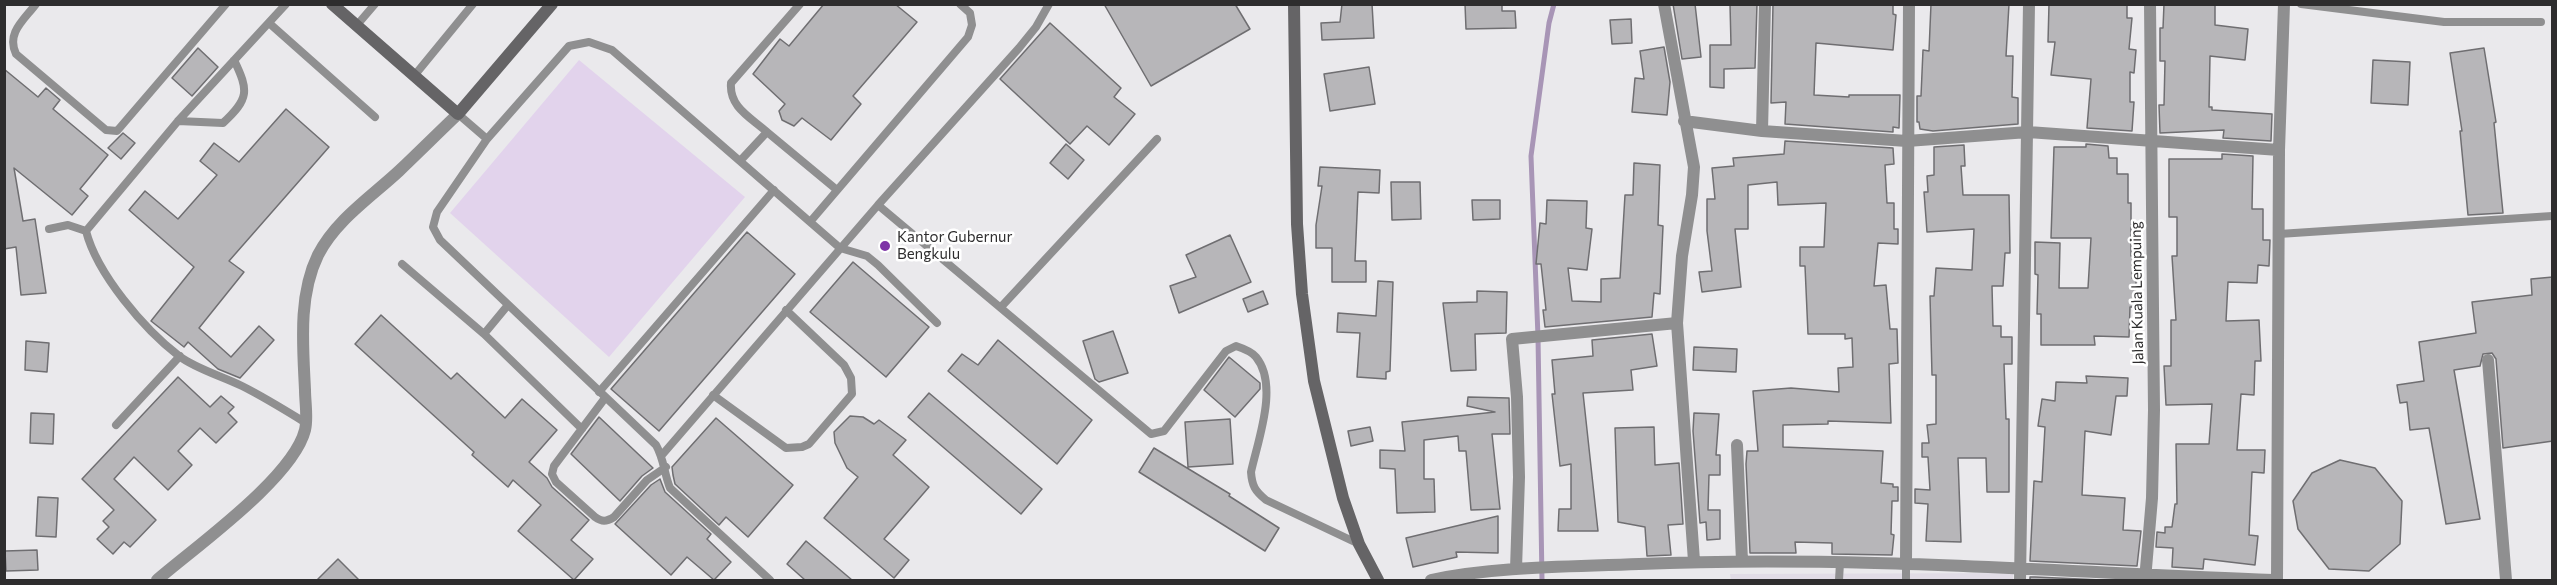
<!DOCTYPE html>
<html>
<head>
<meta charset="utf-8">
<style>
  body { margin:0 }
  #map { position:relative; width:2557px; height:585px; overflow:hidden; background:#eae9ec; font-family:Commissioner,sans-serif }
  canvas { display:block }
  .frame { position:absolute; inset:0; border:6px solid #2e2d2e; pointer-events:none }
</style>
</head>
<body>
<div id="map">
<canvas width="2557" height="585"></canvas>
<div class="frame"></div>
</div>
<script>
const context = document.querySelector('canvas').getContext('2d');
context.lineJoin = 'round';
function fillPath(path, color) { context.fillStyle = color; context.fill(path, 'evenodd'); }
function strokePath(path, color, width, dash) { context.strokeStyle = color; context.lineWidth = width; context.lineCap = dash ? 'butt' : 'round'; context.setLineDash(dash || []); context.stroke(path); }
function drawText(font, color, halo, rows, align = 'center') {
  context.font = font + ' Commissioner,sans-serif'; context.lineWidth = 5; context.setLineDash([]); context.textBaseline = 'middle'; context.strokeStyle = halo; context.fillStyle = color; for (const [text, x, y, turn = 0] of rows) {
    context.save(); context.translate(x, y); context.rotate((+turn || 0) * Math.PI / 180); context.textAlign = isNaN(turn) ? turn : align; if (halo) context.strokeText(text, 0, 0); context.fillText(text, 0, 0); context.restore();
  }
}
fillPath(new Path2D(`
  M2013 573V580H1731L1730 574Z`), '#e1dce6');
fillPath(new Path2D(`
  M579 60 745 197 609 357 450 213Z`), '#e2d3ec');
strokePath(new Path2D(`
  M1542 580 1538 337 1531 156 1549 23 1554 4`), '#a895b6', 5);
const building = new Path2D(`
  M824 4H895L917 22 853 96 861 104 831 140 802 118 794 126 782 120 779 111 785 104 753 74 780 39 789 46Z
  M1104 4H1235L1250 29 1151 86Z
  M1342 4H1372L1374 38 1322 40 1321 23 1340 22Z
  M1465 4H1502V11H1515L1516 28 1466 29Z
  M1673 4H1695L1701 57 1682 59Z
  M1730 4H1757L1755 68 1724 69V88L1710 87V45H1731Z
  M1773 4H1893V14L1896 15 1893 50 1816 43 1814 95 1849 97V95H1900L1899 128 1893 127V132L1785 124 1786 102 1771 103Z
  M1931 4H2009L2006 56H2013L2012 97 2018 98V124L1933 131 1920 129 1919 122H1917V96H1921L1923 50 1929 51Z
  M2049 4H2127V18H2132L2129 49 2136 50 2134 73 2130 72V102H2134L2132 131 2087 128 2091 79 2051 75 2055 42H2048Z
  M2164 4H2215V25L2248 29 2245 60 2210 56 2209 107H2212V110L2272 114 2271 141 2223 138 2224 130 2160 133 2159 105H2164L2165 61H2160V28H2163Z
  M1631 19 1632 43 1612 44 1610 20Z
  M1050 23 1121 88 1114 97 1135 114 1109 145 1087 126 1070 144 1000 79Z
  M1664 47 1670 82 1667 115 1632 112 1635 78 1644 79 1640 51Z
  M198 48 218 67 192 96 172 78Z
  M2484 48 2496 122 2494 123 2503 213 2468 215 2460 131H2462L2450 53Z
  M2373 60 2410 62 2408 105 2371 103Z
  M1369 67 1375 104 1330 111 1324 74Z
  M4 69 38 97 46 88 60 100 53 109 108 155 80 189 88 196 72 215 14 168 23 221 35 219 46 293 21 295 16 247 4 249Z
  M286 109 329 147 229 261 244 272 199 328 231 357 259 326 274 340 240 378 218 369 188 342 184 347 151 321 194 267 129 210 145 191 178 219 217 175 200 161 214 143 239 162Z
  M123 133 135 143 121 159 108 148Z
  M1785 141 1893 148 1894 164 1885 165 1887 203H1894V229H1898V244L1878 243 1874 286 1886 285 1890 329H1897L1898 363 1889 364 1891 423 1828 421V424L1783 425V447L1883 451 1881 483 1893 484V487H1898V501H1892L1891 534 1894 535 1892 555 1832 554V543L1795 542 1796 553H1750L1746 464 1747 451H1758L1753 391 1791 388 1839 392 1838 368 1853 367 1852 338 1845 339V334H1808L1805 266H1800V247H1824L1826 203 1778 205 1777 182 1748 185V229H1735L1741 287 1702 292 1699 272 1712 271 1707 231V199H1715L1712 168 1734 166 1733 158 1784 154Z
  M1066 144 1084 160 1068 179 1050 163Z
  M2086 144 2108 146 2109 158H2117V174H2128V203H2131V256H2133L2132 278H2136V307H2130L2129 337 2094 336 2095 345H2041V314H2037L2038 275 2035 274V242L2060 243 2059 288H2088L2091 238H2051L2054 147H2086Z
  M1964 145 1965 166H1961L1963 195H2009L2010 253H2005L2003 286H1992L1993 326H2001V337H2012V364H2004L2006 419H2009V492H1987L1986 458H1958L1961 542 1926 541 1928 504 1915 503V489L1930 490 1928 457H1922V443H1929L1927 425 1936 424V375H1932L1930 296H1934L1936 268 1972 270 1974 229 1927 232 1924 192H1928L1927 176 1934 175V147Z
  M2222 154 2253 156 2252 209H2263V240H2270L2269 266 2258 265 2257 283 2228 282 2226 321 2259 320 2261 361H2255L2254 395 2241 394 2237 450H2265L2264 473 2252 472 2249 535 2258 536 2255 565 2204 559 2203 569 2172 567 2173 548 2156 547 2157 532 2165 533V527H2172L2175 504H2177L2176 444H2209L2212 404 2166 405 2164 366H2171V320H2176L2172 256H2177V217H2169V159H2222Z
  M1634 163 1660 165 1658 225 1663 226 1660 294 1654 293 1652 317 1545 327 1543 310H1546L1541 264H1536L1540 223 1546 224 1547 200 1587 201 1586 228 1592 229 1587 270 1568 268 1572 301 1601 302V279L1620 278 1625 195H1633Z
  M1320 167 1380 170 1379 193 1358 192 1355 261H1366V282H1332V248H1316V225L1322 186H1318Z
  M1391 182H1420L1421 219 1392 220Z
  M1472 200H1500V219L1473 220Z
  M747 232 795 274 659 431 611 389Z
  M1230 235 1251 282 1179 313 1170 286 1196 277 1186 255Z
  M853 262 929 327 886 377 810 312Z
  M2553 277V441L2503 448 2496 359 2492 353 2483 354 2480 366 2454 370 2480 519 2446 524 2429 428 2410 430 2407 402 2400 403 2397 385 2424 381 2419 342 2476 333 2472 302 2532 295 2531 279Z
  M1378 281 1393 282 1390 371 1386 372V379L1357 377 1360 333 1337 332 1338 313 1376 316Z
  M1263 291 1268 304 1248 312 1243 299Z
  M1477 291 1507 292 1506 333 1475 334 1476 370 1451 371 1443 303 1477 302Z
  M381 315 451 379 457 373 505 418 522 399 557 430 529 462 547 478 552 487 589 520 571 540 593 559 574 580 518 531 541 505 513 480 508 487 472 455 474 452 355 344Z
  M1113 331 1128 373 1099 382 1095 379 1083 341Z
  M1652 334 1657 366 1631 370 1633 390 1583 393 1598 531H1558L1559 509H1571V464L1560 466 1552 394H1555L1552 360 1593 356 1592 340Z
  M998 340 1092 420 1057 464 948 371 962 354 978 365Z
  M26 341 49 343 47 372 25 370Z
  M1694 347 1737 349 1736 372 1693 370Z
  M1229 357 1260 383V389L1235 417 1204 390Z
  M2086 376 2128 378 2127 396H2116L2111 435 2085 431 2082 495 2125 498 2123 530 2141 531 2137 566 2030 561 2034 481 2042 482 2045 427 2038 426 2042 399 2055 401 2056 382 2087 383Z
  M178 377 210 407 221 396 234 407 228 413 237 422 216 443 200 428 178 451 192 465 168 490 134 457 114 479 156 520 130 547 124 542 113 554 97 539 109 527 103 521 114 510 82 479Z
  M929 393 1042 489 1021 514 908 417Z
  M1468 397 1509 398 1510 434H1492L1500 509 1471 510 1466 451H1459L1458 436 1424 440V479H1434L1435 512 1397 513 1395 469 1380 468V450L1405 451 1402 422 1495 412 1467 406Z
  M31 413 54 414 53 444 30 443Z
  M1694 413 1719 414 1716 455H1720V475H1709L1708 510H1720V539L1707 540 1706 522 1700 523 1693 431Z
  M850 416 863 417 874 424 879 420 906 440 893 455 929 487 884 539 909 560 894 578 824 518 858 477 847 468 835 443 834 432Z
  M599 417 653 468 642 476 620 501 571 454Z
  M716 418 793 485 748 537 726 517 719 525 675 484 673 475 672 467Z
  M1230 419 1233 464 1188 467 1185 422Z
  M1370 427 1373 441 1351 446 1348 431Z
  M1654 427 1655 465 1679 463 1683 524 1668 525 1671 555 1647 556 1645 527 1618 522 1615 428Z
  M1154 448 1230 494 1229 496 1279 528 1265 551 1139 472Z
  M2340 460 2375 468 2402 501 2400 544 2369 571 2329 569 2298 529 2293 501 2312 473Z
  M660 479 665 492 711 534 707 539 731 562 714 580 687 557 671 575 615 524 651 485Z
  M38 497 58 498 56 537 36 536Z
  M1498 516V553L1456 552 1457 557 1413 567 1406 538Z
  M806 541 852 580H805L787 564Z
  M37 550 38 570 6 571 5 551Z
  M338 559 359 580H317Z
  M2030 577H2035L2102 580H2030Z`);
fillPath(building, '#b7b6b9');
strokePath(building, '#6f6e71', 1.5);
strokePath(new Path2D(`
  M36 4C24 20 6 33 16 54L106 130 117 131 226 4
  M2301 4 2444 22H2541
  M269 23 375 117
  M357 25 375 4
  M414 76 473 4
  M458 114 487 139
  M178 121 223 123C249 99 249 91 234 60
  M767 132C750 117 729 107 731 83L800 4
  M740 161 767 132 837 190
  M878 205 1019 48 1036 27 1049 4
  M810 222 968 37 972 25 970 13 960 4
  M49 229 68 225 86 231C97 274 144 329 179 356 196 369 222 376 242 386 264 397 285 410 306 423
  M86 231 178 121 286 4
  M2279 234 2552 216
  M402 264 484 334 508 305
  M1001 307 1157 139
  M484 334 582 429
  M599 392 774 190
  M713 395 786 448 802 447 809 444 852 394 851 378 844 365 786 310
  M605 398 554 466 552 474 556 482 595 517C602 522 606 522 614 517L647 480 666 467
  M116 425 180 356
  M662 455 878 205 1151 434 1164 431 1226 351 1236 346C1242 348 1252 352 1256 357 1279 385 1258 440 1251 472 1252 486 1255 491 1266 500L1359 544
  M770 580 670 488C664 473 664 459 656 445L440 240 433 227 437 212 487 139 569 46 589 42 612 50 840 248 867 256 878 265 937 323
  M1839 580 1840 563
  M1906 580V563`), '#8f8f90', 8);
strokePath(new Path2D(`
  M1664 4 1694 167 1692 195 1682 256 1677 323 1694 561
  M1684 121 1762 131 1907 141 2028 132 2279 150
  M1762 131 1765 4
  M2488 360 2506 580
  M1737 445 1742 561
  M1906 563 1909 4
  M1516 569 1519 477 1517 397 1512 339 1677 323
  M157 580C195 547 293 478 305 430 308 418 305 402 305 390 303 346 298 296 318 255 336 220 371 197 399 171 419 152 438 133 458 114
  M1431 580C1498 566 1570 567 1639 564 1851 555 2062 572 2273 580
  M2020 580 2029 4
  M2145 580 2152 498 2154 410 2150 4
  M2277 580 2279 150 2284 4`), '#8f8f90', 12);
strokePath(new Path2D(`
  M332 4 458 114 552 4
  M1294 4 1297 224 1302 294 1314 381 1343 498 1359 544 1378 580`), '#656466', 12);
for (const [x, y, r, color] of [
  [885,246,6,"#7e35a7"]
]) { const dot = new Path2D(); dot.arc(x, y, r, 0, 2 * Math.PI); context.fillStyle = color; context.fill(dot); strokePath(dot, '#fff', 2); }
drawText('15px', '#2e2d2e', '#fff', [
  ["Kantor Gubernur",897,237],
  ["Bengkulu",897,254]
], 'left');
drawText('15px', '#2e2d2e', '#fff', [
  ["Jalan Kuala Lempuing",2137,293,-91]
]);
</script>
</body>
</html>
